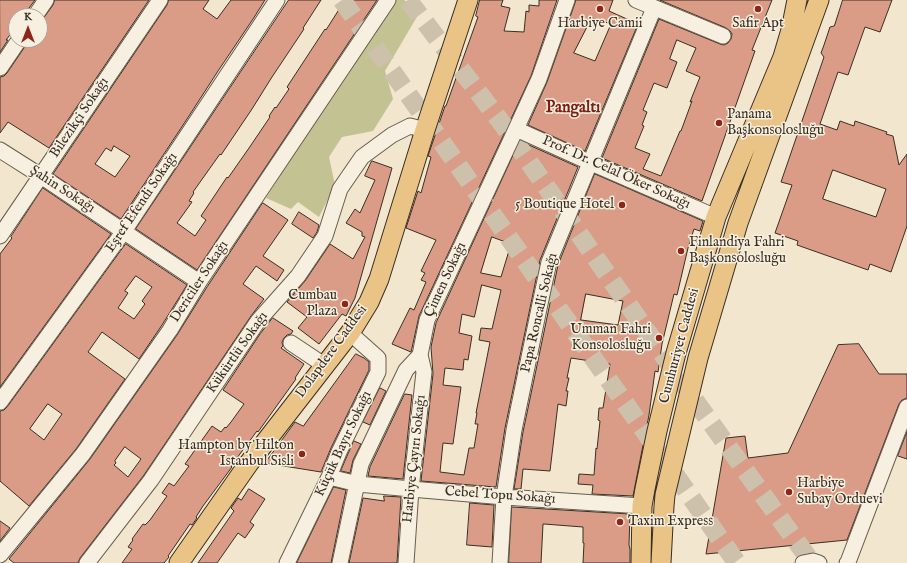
<!DOCTYPE html>
<html>
<head>
<meta charset="utf-8">
<style>
  body { margin:0 }
  #map { position:relative; width:907px; height:563px; overflow:hidden; background:#f3e6ce; font-family:"IM FELL English",serif }
  canvas { display:block }
  .north { position:absolute; left:8px; top:8px; width:40px; height:40px; box-sizing:border-box; background:#f7efdf; border:1px solid #aba294; border-radius:50%; rotate:0deg; font-size:11px; font-weight:700; line-height:16px; text-align:center; color:#382f23 }
  .north::after { content:''; display:block; margin:auto; width:14px; height:18px; background:#8f2418; clip-path:polygon(50% 0,100% 100%,50% 72%,0 100%) }
</style>
</head>
<body>
<div id="map">
<canvas width="907" height="563"></canvas>
<div class="north">K</div>
</div>
<script>
const context = document.querySelector('canvas').getContext('2d');
context.lineJoin = 'round';
function fillPath(path, color) { context.fillStyle = color; context.fill(path, 'evenodd'); }
function strokePath(path, color, width, dash) { context.strokeStyle = color; context.lineWidth = width; context.lineCap = dash ? 'butt' : 'round'; context.setLineDash(dash || []); context.stroke(path); }
function drawText(font, color, halo, rows, align = 'center') {
  context.font = font + ' "IM FELL English",serif'; context.lineWidth = 3; context.setLineDash([]); context.textBaseline = 'middle'; context.strokeStyle = halo; context.fillStyle = color; for (const [text, x, y, turn = 0] of rows) {
    context.save(); context.translate(x, y); context.rotate((+turn || 0) * Math.PI / 180); context.textAlign = isNaN(turn) ? turn : align; if (halo) context.strokeText(text, 0, 0); context.fillText(text, 0, 0); context.restore();
  }
}
fillPath(new Path2D(`
  M393 0H404L421 10 385 71 393 99 373 131 342 137 329 157 335 185 319 217 298 202 291 209 266 198Z`), '#c3c293');
const building = new Path2D(`
  M0 0H35L23 16H16V27L6 40H8L0 52Z
  M55 0H149L49 148 8 122 0 133V77L4 76 7 73 26 45 28 40H40V23L53 5Z
  M169 0H209L203 9 217 19 231 0H265L253 19 218 71 187 119 121 219 53 174 167 5ZM114 146 130 156 115 177 95 164 106 148 111 151Z
  M289 0H321L303 28 304 29 272 77 252 109 221 155 220 154 193 192 194 193 189 201 192 202 177 223 195 236 206 220 201 216 227 177 228 178 249 148 270 117 269 116 275 107 276 108 289 89 287 87 325 29 326 30 345 0H377L197 270 136 229Z
  M480 0H503L501 6 510 8 504 31 524 32 526 11 529 12V5L539 6V0H557L531 76 419 316 412 348 411 352 392 344 410 308 414 310 426 282 421 280 425 273 421 271 436 240 406 228 418 191 421 193 431 157 428 156 445 106H446L478 17 476 16Z
  M576 0H613L609 11 638 24 585 151 528 125 547 82 575 3ZM592 18 611 24 595 61 574 53Z
  M660 0H772L752 50 755 51 702 201 602 158 659 19 720 44 724 45 728 43 731 39 732 34 730 31 726 28ZM677 40 696 48 686 71 700 77 690 102 692 101 681 131H680L661 176 643 169 650 154 635 148 644 126 642 125 647 112 643 110 654 83 667 88 677 62 670 59Z
  M843 0H892L880 32 865 27 848 75 838 72 820 124 837 130 840 121 854 126 855 121 887 132 886 134 893 136 899 165 907 154V226L891 272 870 264 868 270 797 245 798 241 775 233 792 185 781 182 824 57 821 53 824 45 830 27 834 26ZM833 170 886 189 876 217 823 199Z
  M520 141 578 167 540 260 505 428 496 487 421 481 433 374 431 347 436 323ZM492 237 511 244 501 277 481 273ZM482 285 501 290 492 329 481 328 479 340 490 342 476 413H477L475 424H478L474 448H469L464 475 440 472 443 443 453 444 461 387 443 385 445 368 463 370 464 359 468 360 472 336 459 333 462 314 474 317Z
  M372 161 392 168 355 298 346 316 342 314 319 344 298 328 307 317 287 302 305 281 330 244 353 259 365 237 362 236V232L346 223 355 209 360 213 375 180 365 176Z
  M595 174 703 221 700 231 694 229 688 248 677 295 674 294 662 344 658 372 655 371 649 415 633 496 592 494 593 485 578 484 579 474 594 475 596 448 597 449 600 421 598 420 599 408H603L610 364 571 358 567 378H569L566 391H568L566 406 558 404 550 471 523 469 521 489H514L523 432 558 265ZM586 294 623 301 618 325 581 320Z
  M43 188 111 234 0 387V254L12 238 11 237Z
  M263 203 288 220 263 256 284 270 277 281 256 266 243 284 264 299 251 316 144 475 80 558 78 563H14L9 559 90 459 177 335 207 287ZM125 447 141 459 128 477 114 465 116 463 115 461Z
  M299 212 319 225 317 232 313 238 292 224Z
  M126 244 187 285 162 325 139 359 102 332 88 352 125 379 76 449 29 506 0 481V411L4 410 7 407ZM136 276 152 287 142 301 145 304 134 319 118 308 128 293 125 291ZM48 404 62 414 44 440 30 429Z
  M273 318 293 331 291 334 287 335 284 338 282 342 283 346 281 348 304 364 295 378 296 379 258 432 257 431 231 466 232 467 203 506 196 517 197 518 192 525 190 524 168 556 169 557 164 563H122L132 549 128 547 133 540 132 539 143 524 145 525 150 520 167 496 162 493 169 483 174 486 189 466 185 464 212 426 221 432 225 427 226 428 231 422 244 404 223 390 260 334Z
  M859 344 879 374H907V398L902 400 899 404 847 540 706 554 726 438 745 436 748 458 788 453 838 345Z
  M356 354 364 358 369 362V370L331 448 321 472 265 463 295 422 303 426Z
  M380 388 386 391 370 425 363 422Z
  M405 394 412 395 403 479 368 476 370 467Z
  M907 432V459L898 456Z
  M354 441 361 444 353 460 350 473 341 471Z
  M334 487 346 490 331 563H297Z
  M249 489 265 499 250 522 254 525 245 538 238 533 217 563H198L234 511 231 508 238 498 241 500Z
  M384 496 401 497 397 563H349L363 498 384 501Z
  M470 503 494 505 492 547 467 545Z
  M512 507 630 514 629 545 630 549V563H583L584 543H583V527L544 524H543L541 563H509Z
  M0 521 10 528 0 541Z`);
fillPath(building, '#da9c86');
strokePath(building, '#382f23', 1);
strokePath(new Path2D(`
  M342 0 737 563
  M408 0 504 126 698 405 812 563`), '#cec1ac', 19, [19, 10]);
const minor = new Path2D(`
  M636 0 723 36
  M35 16 46 0
  M0 68 19 40
  M516 129 591 163 716 217
  M0 150 41 176 199 282
  M0 236 160 0
  M291 343 324 365
  M0 402 124 231 277 0
  M329 477 358 484 411 489 504 497 642 506
  M0 555 83 454 170 330 199 282 388 0
  M87 563 151 480 258 321 298 276 325 236 340 189 362 157 392 135 410 126 425 130
  M287 563 329 477 339 452 378 372V358L350 333
  M340 563 361 464 406 370 420 355 427 320 516 129 539 79 567 0
  M406 563 411 489 424 372 420 355
  M500 563 504 497 514 430 540 304 549 262 654 8
  M803 563 813 561 819 563
  M847 563 848 562 907 407`);
const major = new Path2D(`
  M179 563 249 463 350 333 369 302 379 279 425 130 468 0
  M641 563 642 506 645 489 657 431 676 353 716 217 783 57 791 30 797 0
  M661 563 664 506 665 495 698 358 738 223 819 0`);
strokePath(minor, '#675d4e', 17);
strokePath(major, '#382f23', 21);
strokePath(minor, '#f7efdf', 15);
strokePath(major, '#eac387', 19);
for (const [x, y, r, color] of [
  [600,9,4,"#8f2418"],
  [758,9,4,"#8f2418"],
  [719,123,4,"#8f2418"],
  [622,205,4,"#8f2418"],
  [681,251,4,"#8f2418"],
  [345,304,4,"#8f2418"],
  [659,338,4,"#8f2418"],
  [302,454,4,"#8f2418"],
  [789,492,4,"#8f2418"],
  [620,522,4,"#8f2418"]
]) { const dot = new Path2D(); dot.arc(x, y, r, 0, 2 * Math.PI); context.fillStyle = color; context.fill(dot); strokePath(dot, '#f7efdf', 1.5); }
drawText('14px', '#382f23', '#f7efdf', [
  ["Harbiye Camii",600,24,"center"],
  ["Safir Apt",758,24,"center"],
  ["Panama",727,115],
  ["Başkonsolosluğu",727,131],
  ["5 Boutique Hotel",614,205,"right"],
  ["Finlandiya Fahri",689,243],
  ["Başkonsolosluğu",689,259],
  ["Cumbau",337,296,"right"],
  ["Plaza",337,312,"right"],
  ["Umman Fahri",651,330,"right"],
  ["Konsolosluğu",651,346,"right"],
  ["Hampton by Hilton",294,446,"right"],
  ["Istanbul Sisli",294,462,"right"],
  ["Harbiye",797,484],
  ["Subay Orduevi",797,500],
  ["Taxim Express",628,522]
], 'left');
drawText('14px', '#382f23', '#f7efdf', [
  ["Bilezikçi Sokağı",80,118,-56],
  ["Prof. Dr. Celal Öker Sokağı",616,173,24],
  ["Şahin Sokağı",62,190,33],
  ["Eşref Efendi Sokağı",142,203,-56],
  ["Çimen Sokağı",446,280,-65],
  ["Dericiler Sokağı",200,282,-57],
  ["Papa Roncalli Sokağı",540,313,-77],
  ["Cumhuriyet Caddesi",680,346,-75],
  ["Dolapdere Caddesi",332,352,-54],
  ["Kükürtlü Sokağı",238,353,-55],
  ["Küçük Bayır Sokağı",344,444,-65],
  ["Harbiye Çayırı Sokağı",415,459,-84],
  ["Cebel Topu Sokağı",500,496,4]
]);
drawText('bold 16px', '#7a1f14', '#f7efdf', [
  ["Pangaltı",573,109]
]);
</script>
</body>
</html>
